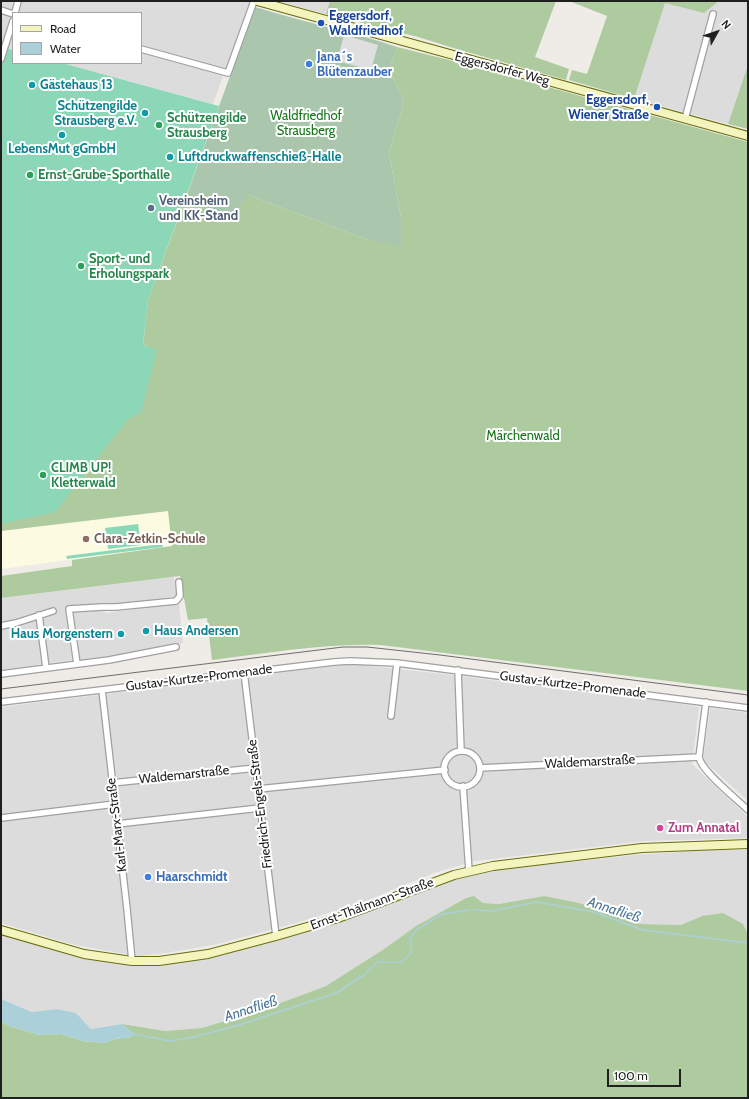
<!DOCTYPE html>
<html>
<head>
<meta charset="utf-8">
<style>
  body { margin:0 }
  #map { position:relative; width:749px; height:1099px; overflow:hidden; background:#efece7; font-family:Cabin,sans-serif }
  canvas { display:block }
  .frame { position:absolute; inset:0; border:2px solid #1f1f1f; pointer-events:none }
  .legend { position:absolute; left:12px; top:12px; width:130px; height:52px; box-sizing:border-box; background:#fff; border:1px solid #a5a5a5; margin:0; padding:5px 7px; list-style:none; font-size:12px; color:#1f1f1f }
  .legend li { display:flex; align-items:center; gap:8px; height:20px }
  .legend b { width:20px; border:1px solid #a5a5a5 }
  .north { position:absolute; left:697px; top:12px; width:40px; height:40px; -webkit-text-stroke:3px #fff; paint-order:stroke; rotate:50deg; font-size:11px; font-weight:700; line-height:16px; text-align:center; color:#1f1f1f }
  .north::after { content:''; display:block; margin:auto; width:14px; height:18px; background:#1f1f1f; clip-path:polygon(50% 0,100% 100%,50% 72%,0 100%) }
  .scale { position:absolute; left:607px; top:1069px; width:74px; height:18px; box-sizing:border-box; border:2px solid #1f1f1f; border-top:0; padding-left:5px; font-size:12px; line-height:14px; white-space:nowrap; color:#1f1f1f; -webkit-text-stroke:3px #fff; paint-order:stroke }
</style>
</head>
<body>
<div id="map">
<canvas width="749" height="1099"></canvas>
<div class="frame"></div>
<ul class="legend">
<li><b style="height:5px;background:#f4f4bf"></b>Road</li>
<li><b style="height:11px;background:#abd0d9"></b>Water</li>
</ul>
<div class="north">N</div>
<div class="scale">100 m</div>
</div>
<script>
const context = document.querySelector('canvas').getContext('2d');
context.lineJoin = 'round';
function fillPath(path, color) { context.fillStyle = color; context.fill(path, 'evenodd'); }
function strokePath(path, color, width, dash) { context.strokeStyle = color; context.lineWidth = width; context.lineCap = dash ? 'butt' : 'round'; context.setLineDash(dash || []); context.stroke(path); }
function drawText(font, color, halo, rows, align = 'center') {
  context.font = font + ' Cabin,sans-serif'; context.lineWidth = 4; context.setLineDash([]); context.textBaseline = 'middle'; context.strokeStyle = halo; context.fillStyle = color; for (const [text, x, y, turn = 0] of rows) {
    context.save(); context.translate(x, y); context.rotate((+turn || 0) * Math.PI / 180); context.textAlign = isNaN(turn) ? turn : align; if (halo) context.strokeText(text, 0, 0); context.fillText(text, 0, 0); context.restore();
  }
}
fillPath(new Path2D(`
  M1 1H250L213 104 62 63H141V13H13V50L6 48 1 67Z
  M278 1H330L326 14Z
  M719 1H748V65L728 124 634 99 665 2 704 13Z
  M174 577 177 596 91 609H104L105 613 179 604 183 643 116 656 78 661 72 614 73 611 67 613 72 660 1 670V598Z
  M351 664 444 674 598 694 670 702 699 707 692 764 748 817V838L645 841 475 861 434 873 363 902 303 921 218 944 166 953 138 956 97 949 71 944 1 923V707Z
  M710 708 748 713V801L703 760Z
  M709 850H748V934L743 924 702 916 681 925 640 924 606 910 575 902 544 896 499 904 483 903 474 896 466 898 416 926 384 949 326 986 267 1008 202 1028 165 1031 122 1024 91 1029 76 1013 57 1009 32 1012 1 999V934L92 960 143 966 167 964 214 957 313 931 449 880 498 868 572 862 635 855Z`), '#dddcdc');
fillPath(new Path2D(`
  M169 511 172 546 1 569V531Z`), '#fcfbe2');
fillPath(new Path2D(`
  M330 1H556L535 57 569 69 566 80 460 50 418 37 326 14Z
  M569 1H719L704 13 665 3 634 99 569 80 572 70 587 74 607 16Z
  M397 47 457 62 748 142V691L381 645C325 643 268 653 212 660L207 618 188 620 180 576 1 598V576L72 566V560L172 546 168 511 1 531V411L147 346 143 345 148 300 189 189V197L200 205 248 195 369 240 401 218 389 153 404 101 389 70Z
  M748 65V129L728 124Z
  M474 896 483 903 499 904 544 896 575 902 606 910 640 924 681 925 702 916 723 913 743 924 748 934V1098H1V1022L12 1027 40 1035 61 1034 83 1041 104 1043 115 1039 131 1037 134 1034 122 1024 165 1031 202 1028 267 1008 326 986 384 949 416 926 466 898Z`), '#aecb9f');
fillPath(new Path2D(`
  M255 7C302 22 350 31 397 47L389 70 404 101 389 153 401 218V247L369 240 248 195 229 220 200 205 189 197V189Z`), '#aac6ad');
fillPath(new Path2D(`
  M6 48 13 50V63H62L219 106 148 300 143 345 157 350 141 412 128 419 55 512 1 524V67Z
  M138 524 141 545 108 549 105 528Z
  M162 544 163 547 67 559 66 556Z`), '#8cd7b7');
fillPath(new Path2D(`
  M344 35 378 45 371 70 337 61Z
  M19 627 21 641 9 642 7 629Z`), '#dfdfdf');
fillPath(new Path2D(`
  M1 999 32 1012 57 1009 76 1013 91 1029 122 1024 135 1034 132 1037 115 1039 104 1043 83 1041 61 1034 40 1035 12 1027 1 1022Z`), '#abd0d9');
strokePath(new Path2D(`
  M474 910 491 911 537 902 594 912 643 930 748 943
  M133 1034 170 1041 194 1037 239 1025 336 993 364 975 378 962H402L412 952 410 939 416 930 442 914 470 910`), '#abd0d9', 1.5);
const street = new Path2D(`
  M1 10 13 14
  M15 13 18 1
  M141 49 228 73 254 1
  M1 59 13 21
  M685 119 713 14
  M39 615 46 668
  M1 626 16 623 53 611
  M77 664 69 609 102 607H116L176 601 180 596 179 582
  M458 670 461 751
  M244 672 276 936
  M1 674 109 660 176 647
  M102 690 127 909 132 961
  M1 702 334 662 350 661 397 663 748 708
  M706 702 699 757C701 771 737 799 748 810
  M391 716 397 663
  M444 769a18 18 0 1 1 36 0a18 18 0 1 1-36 0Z
  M480 768 699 757
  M112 783 256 768
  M463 786 469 871
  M258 789 445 770
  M1 818 115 804
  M117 824 260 808`);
const secondary = new Path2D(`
  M257 1 748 136
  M1 930 84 954 132 961H159L208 954 276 936 338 918 454 875 493 866 642 848 748 844`);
strokePath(street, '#a0a0a0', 8);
strokePath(secondary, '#686e0f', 10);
strokePath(street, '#fff', 5.5);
strokePath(secondary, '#f4f4bf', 8);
strokePath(new Path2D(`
  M1 689 343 647H367L440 655 748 695`), '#6d6d6d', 1);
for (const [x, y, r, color] of [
  [321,23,4,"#1a4fb4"],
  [309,64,4,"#3f7fe0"],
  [32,85,4,"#0f9aa8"],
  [657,107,4,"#1a4fb4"],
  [145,113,4,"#0f9aa8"],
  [159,125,4,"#2e9e5b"],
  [62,135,4,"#0f9aa8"],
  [170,157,4,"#0f9aa8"],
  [30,175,4,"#2e9e5b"],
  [151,208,4,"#5c6f8a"],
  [81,266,4,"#2e9e5b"],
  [43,475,4,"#2e9e5b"],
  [86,539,4,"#8d6e63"],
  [146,631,4,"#0f9aa8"],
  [121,634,4,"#0f9aa8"],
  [660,828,4,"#d1479c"],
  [148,877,4,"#3f7fe0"]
]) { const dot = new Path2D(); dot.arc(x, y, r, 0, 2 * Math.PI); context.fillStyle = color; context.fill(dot); strokePath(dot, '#fff', 1.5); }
drawText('bold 13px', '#164399', '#fff', [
  ["Eggersdorf,",329,16],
  ["Waldfriedhof",329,31],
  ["Eggersdorf,",649,100,"right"],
  ["Wiener Straße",649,115,"right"]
], 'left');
drawText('bold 13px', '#366cbe', '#fff', [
  ["Jana´s",317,57],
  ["Blütenzauber",317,72],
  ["Haarschmidt",156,877]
], 'left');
drawText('13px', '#1f1f1f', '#fff', [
  ["Eggersdorfer Weg",502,69,15],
  ["Gustav-Kurtze-Promenade",199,678,-7],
  ["Gustav-Kurtze-Promenade",573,685,7],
  ["Waldemarstraße",590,762,-3],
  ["Waldemarstraße",184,775,-6],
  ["Friedrich-Engels-Straße",260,804,-97],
  ["Karl-Marx-Straße",117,825,-97],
  ["Ernst-Thälmann-Straße",372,904,-20]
]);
drawText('bold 13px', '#0d838f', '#fff', [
  ["Gästehaus 13",40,85],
  ["Schützengilde",137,106,"right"],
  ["Strausberg e.V.",137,121,"right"],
  ["LebensMut gGmbH",62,149,"center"],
  ["Luftdruckwaffenschieß-Halle",178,157],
  ["Haus Andersen",154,631],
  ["Haus Morgenstern",113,634,"right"]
], 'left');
drawText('13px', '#157519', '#fff', [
  ["Waldfriedhof",306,116],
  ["Strausberg",306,131],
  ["Märchenwald",523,436]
]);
drawText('bold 13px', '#27864d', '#fff', [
  ["Schützengilde",167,118],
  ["Strausberg",167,133],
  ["Ernst-Grube-Sporthalle",38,175],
  ["Sport- und",89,259],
  ["Erholungspark",89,274],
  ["CLIMB UP!",51,468],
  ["Kletterwald",51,483]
], 'left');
drawText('bold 13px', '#4e5e75', '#fff', [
  ["Vereinsheim",159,201],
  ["und KK-Stand",159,216]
], 'left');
drawText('bold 13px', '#785e54', '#fff', [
  ["Clara-Zetkin-Schule",94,539]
], 'left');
drawText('bold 13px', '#b23c85', '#fff', [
  ["Zum Annatal",668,828]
], 'left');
drawText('italic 14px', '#4d7698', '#fff', [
  ["Annafließ",614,910,18],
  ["Annafließ",251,1009,-18]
]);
</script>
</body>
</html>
